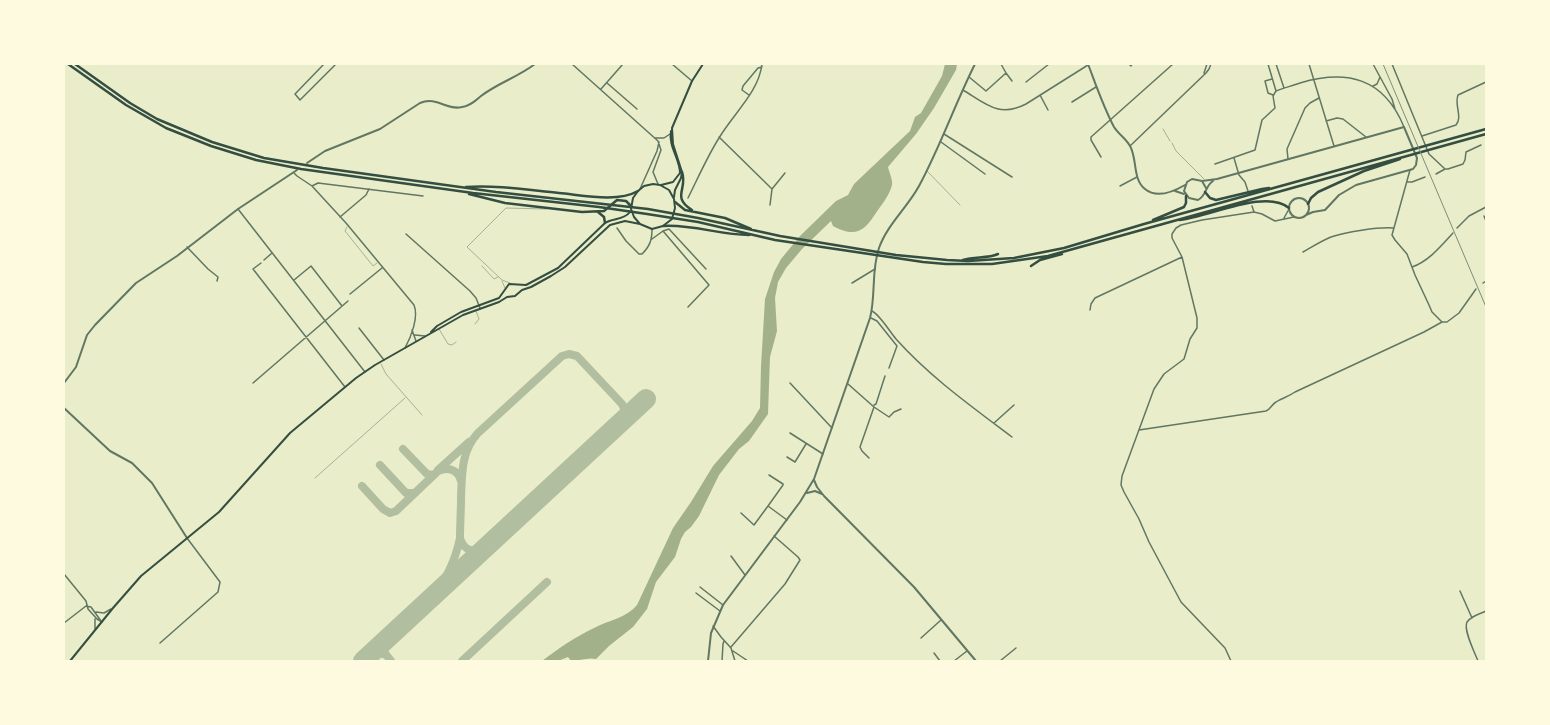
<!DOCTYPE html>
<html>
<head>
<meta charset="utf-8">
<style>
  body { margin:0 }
  #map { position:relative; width:1550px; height:725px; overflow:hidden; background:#e9edc9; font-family:Jost,sans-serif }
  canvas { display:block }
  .frame { position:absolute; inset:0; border:65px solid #fefae0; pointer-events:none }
</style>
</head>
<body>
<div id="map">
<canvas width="1550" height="725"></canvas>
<div class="frame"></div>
</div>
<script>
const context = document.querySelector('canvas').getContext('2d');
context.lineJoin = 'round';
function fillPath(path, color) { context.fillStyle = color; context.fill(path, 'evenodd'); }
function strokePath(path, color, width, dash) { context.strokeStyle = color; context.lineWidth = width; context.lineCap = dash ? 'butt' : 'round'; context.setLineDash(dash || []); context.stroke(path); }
fillPath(new Path2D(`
  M945 64H957L956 70 934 108 916 134 888 167C889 172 893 180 892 185 890 194 883 203 878 210 865 230 857 239 833 226L831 221 802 249 786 268 778 282 775 298 777 331 770 357 768 414 749 441 739 449 719 475 699 516 691 527 685 532 681 539 675 557 656 582 647 609 633 627 609 646 596 659C588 657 579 661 571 661L568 657 558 661H542C559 648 575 637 594 628 609 620 626 618 637 605L673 528 691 502 713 466 752 421 760 408 761 366 765 299 774 272 781 259 800 236 836 201 848 195 854 184 910 131 915 117 921 113 942 76Z`), '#a3b18a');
strokePath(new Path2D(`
  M1163 129 1170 141
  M1172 143 1176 151 1204 179`), '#a3b18a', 1);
strokePath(new Path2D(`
  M403 449 427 474 433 475
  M380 465 406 493H415
  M438 470 469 442
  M362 486 383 509 390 513 396 511 438 471C448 467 458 469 461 481
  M460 538C460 525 461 511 461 498 462 474 461 451 478 433L562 356 569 354 577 356 622 404C627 413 625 418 618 425
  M430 599C446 581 455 562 460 538 464 552 475 553 486 547
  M385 641 384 652 391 661
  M371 654 379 653 386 655
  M462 661 547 582`), '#b2bea0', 8);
strokePath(new Path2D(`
  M363 661 646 399`), '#b2bea0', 20);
strokePath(new Path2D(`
  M927 171 960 205
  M347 227 345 231 373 266 377 263
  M482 266 494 279 498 277
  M502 281 505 288
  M510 283 502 280 467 247 506 208 546 209
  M475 324 479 319 476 311
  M439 329 448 344 452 345 456 342
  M381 364 386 374 422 415
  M315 478 405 398`), '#617663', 0.5);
strokePath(new Path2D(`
  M324 64 295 94 300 100 336 64
  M572 64 658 141 661 150 653 172 658 184
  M672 64 692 81
  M1129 64 1131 66 1132 64
  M1268 64 1276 91
  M1276 64 1284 88
  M1309 64 1334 146
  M1373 64 1392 99 1395 109
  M1392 64 1429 154 1445 169
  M1006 73 1012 81
  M1204 73 1207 64
  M969 77 986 91 1006 73 1001 64
  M1272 79 1265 81 1268 93 1273 95
  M1026 82 1049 64
  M607 83 637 109
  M1373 86 1377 84 1380 77
  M601 89 623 64
  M963 90C986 104 999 118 1026 104L1088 65
  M749 95 742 90 743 86 758 68 762 67
  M1040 95 1048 110
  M1072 102 1096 87
  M1326 121 1337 118 1343 119 1366 137
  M944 134 1012 177
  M1422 136 1456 125C1463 117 1454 105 1458 95L1486 82
  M719 137 772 189 785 173
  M655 138H664L670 134
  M941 142 985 174
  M1130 146 1206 73 1209 69 1211 64
  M1101 157 1091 140V137L1173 64
  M1234 158 1239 175 1245 182 1248 191
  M1288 159 1287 149 1305 108 1310 103 1319 98
  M1215 164 1255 150 1262 120 1275 108 1273 96 1276 91C1283 88 1292 86 1300 83 1347 69 1384 78 1404 127
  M1410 170 1392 235 1395 240 1407 254 1415 275 1429 305 1432 312 1442 322
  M294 173 297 176 312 186 346 223 414 305C419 317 411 337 405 348
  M1436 174 1445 169H1448L1463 164 1465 160 1466 152 1481 145
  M1407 182H1412L1425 177
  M312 186 318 183 423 196
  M1120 186 1137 177
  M640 189 657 151 659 142
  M688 198C698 178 707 157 719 138 733 114 759 92 762 64
  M770 205 772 189
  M1252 206 1254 212
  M238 209 365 372
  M1484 216 1486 221
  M340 217 366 195 369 189
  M1284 218 1289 209
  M617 228 626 241 639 254H642C650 246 652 240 652 229
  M1457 228 1469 216 1486 207
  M663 231 669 229 706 269
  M406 234 470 291 476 298 480 308
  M652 239 663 231 709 285 688 307
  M187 247 208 269 218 277 217 281
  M1303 252C1312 247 1321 241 1331 237 1345 232 1378 227 1393 228
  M264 260 272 253
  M261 263 253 269 345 387
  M1412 267C1429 261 1441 246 1453 233
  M294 280 311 266 342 306
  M852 283 875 269
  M1483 283 1486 281
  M350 294 382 268
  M1090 310 1091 304 1095 298 1182 257
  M872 311C880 315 890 332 896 339 930 377 971 406 1012 437
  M871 318 877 321 897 346 889 368
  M359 328 384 360
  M412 330 416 341
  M415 335 425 336
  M253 383 348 301
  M790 383 832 428
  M848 384 874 407 860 447 862 451 869 458
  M874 405 876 404 885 376
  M874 407 889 417 894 412 901 409
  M994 423 1014 405
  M1139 430 1266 411C1271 409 1272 404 1276 402 1282 398 1288 397 1295 392L1424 332 1442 322H1447L1459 313 1476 289
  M790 433 823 454
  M787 457 795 462 806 444
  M768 506 783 485V484L769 475
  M741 513 754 525 768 506 787 520
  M731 556 745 575
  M64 574 86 601 88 609 97 619 102 622
  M700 587 723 605
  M1460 591 1472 618
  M696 593 720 611
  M96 612 104 613 111 609
  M64 623 86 606 91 607 101 621
  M713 626 721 637 731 648 735 661
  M95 629V619
  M921 638 941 620
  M160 643 218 592 220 582 187 538
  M731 647 785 584 800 560 798 557 774 536
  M733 651 748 661
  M934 653 940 661
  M722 661 723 644 724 641
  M954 661 967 651
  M1000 661 1016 648
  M1231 661 1225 648 1181 602 1149 542 1139 519 1124 492 1121 485 1122 476 1154 389 1164 374 1184 359 1190 339 1197 328V318L1182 257 1172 238V234L1176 228 1181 225 1202 220 1254 212 1262 214 1275 221 1294 217
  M1478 661C1475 653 1463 630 1467 622 1471 616 1480 614 1486 611`), '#617663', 1.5);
strokePath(new Path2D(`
  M1088 64C1096 85 1103 106 1114 127 1119 135 1128 140 1131 148 1137 161 1133 180 1145 189 1157 199 1173 192 1185 185
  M307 163 325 151 380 129 420 103C437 96 447 111 462 107 470 106 475 101 481 96 498 83 518 77 535 64
  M1202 181 1217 179 1404 127 1417 158 1416 165 1413 169 1356 185 1339 195 1325 210 1313 212 1306 215
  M1206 188 1202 181 1192 179 1187 182 1184 191 1189 198 1198 200C1207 195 1205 186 1213 181
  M1175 191 1184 194
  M1289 208a10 10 0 1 1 20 0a10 10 0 1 1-20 0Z
  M64 383 76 367 87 335 95 325 136 283 177 256 238 209 297 170
  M64 408 110 451 132 463 152 483 187 538
  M814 480 817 487 824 496 914 587 976 661
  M807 493 815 491 822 494
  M708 661 711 633 723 605 800 502 814 479 870 318C876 295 871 271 879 248 887 225 907 208 919 186 940 147 955 104 975 64`), '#617663', 2);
strokePath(new Path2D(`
  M661 185 673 182 680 173C680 159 668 146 671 131
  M674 197 675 190 681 178 682 172 673 144 672 128 692 81 703 64
  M431 332 437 326 461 312 499 298 509 284 526 285 558 268 605 223C613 218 624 220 630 212
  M70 661 113 608 141 576 219 512 290 433 356 378 375 365 463 315 499 302 507 297 515 296 522 290 531 287 551 276 565 267 610 225 625 221 640 224 652 229 663 226 672 219 675 208 674 199 669 190 660 185 653 184 644 186 638 191 633 198 631 209 634 217 640 224`), '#344e41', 2);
strokePath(new Path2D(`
  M68 64 126 105 166 128 211 146 256 160 301 169 473 193 599 207 647 214 698 222 775 240 923 262 946 264H992L1048 256 1486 134
  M75 64 130 103 157 119 212 142 264 158 323 168 496 192 648 209 698 218 780 236 896 255 947 260 968 261 1014 258 1064 248 1144 224 1486 129
  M682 172C688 189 671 197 692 210
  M466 187C497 185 528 190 559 193 582 195 617 203 638 191
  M1205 192 1210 198 1216 200 1262 189 1269 188
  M469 194 505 203 582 212 604 211 617 200 626 201 631 206
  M675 202 685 210 725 218 751 229
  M1308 204 1311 198 1318 192 1364 171 1400 159
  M598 212 604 217 605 223
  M1153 220 1184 207 1186 203V196
  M1179 220C1207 218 1266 188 1289 208
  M663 226C692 224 720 235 749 235
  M963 260C975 256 987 259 998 254
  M1031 266 1040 260 1062 254`), '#344e41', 2.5);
strokePath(new Path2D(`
  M1383 64 1486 307`), '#7c8e77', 1);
</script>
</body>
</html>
